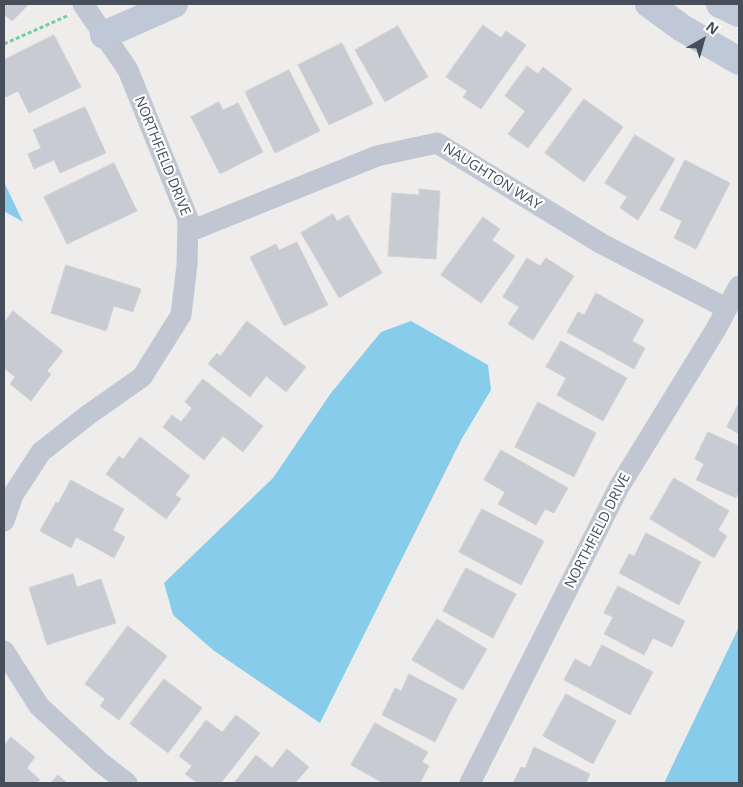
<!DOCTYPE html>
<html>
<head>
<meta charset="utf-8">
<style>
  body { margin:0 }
  #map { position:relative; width:743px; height:787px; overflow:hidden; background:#efedec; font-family:"Open Sans",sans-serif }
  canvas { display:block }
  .frame { position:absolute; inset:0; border:5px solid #454e59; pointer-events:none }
  .north { position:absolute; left:678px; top:15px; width:50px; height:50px; -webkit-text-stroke:4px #fff; paint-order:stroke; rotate:38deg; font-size:14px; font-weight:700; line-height:20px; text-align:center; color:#454e59 }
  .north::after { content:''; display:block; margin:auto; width:18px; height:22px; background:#454e59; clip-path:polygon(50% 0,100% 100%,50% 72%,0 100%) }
</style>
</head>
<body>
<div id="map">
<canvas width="743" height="787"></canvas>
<div class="frame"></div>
<div class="north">N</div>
</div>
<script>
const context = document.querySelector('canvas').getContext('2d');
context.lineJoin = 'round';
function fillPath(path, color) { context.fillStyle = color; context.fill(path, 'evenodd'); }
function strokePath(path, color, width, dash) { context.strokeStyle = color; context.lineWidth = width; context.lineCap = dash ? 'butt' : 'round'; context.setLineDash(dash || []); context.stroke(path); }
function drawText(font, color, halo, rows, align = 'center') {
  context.font = font + ' "Open Sans",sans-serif'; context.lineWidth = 4.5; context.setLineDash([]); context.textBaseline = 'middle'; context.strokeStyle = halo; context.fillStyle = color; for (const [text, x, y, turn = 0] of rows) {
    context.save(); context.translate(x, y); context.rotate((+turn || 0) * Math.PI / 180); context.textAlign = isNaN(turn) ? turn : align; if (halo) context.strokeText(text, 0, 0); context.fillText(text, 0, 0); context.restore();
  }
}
fillPath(new Path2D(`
  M4 182 23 222 4 211Z
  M411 321 488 365 491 390 461 440 320 723 213 650 173 615 164 583 273 478 331 393 381 332Z
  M739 627V783H664Z`), '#87ccea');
const building = new Path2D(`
  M4 4H29L12 21 5 15 4 16Z
  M483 25 501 38 506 31 526 45 481 109 463 97 467 91 446 77Z
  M398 26 428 77 385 102 355 50Z
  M54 35 81 87 29 113 18 91 6 97 4 93V60Z
  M342 43 373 104 329 125 298 65Z
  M527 66 538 74 543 67 572 89 528 148 508 134 525 111 505 96Z
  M289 70 320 131 275 153 245 92Z
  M584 99 623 127 584 182 545 153Z
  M219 102 223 110 238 103 263 152 220 174 191 117Z
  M85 107 106 153 60 173 54 160 34 169 28 154 41 148 33 130Z
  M635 135 675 159 638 220 620 208 627 197 605 183Z
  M685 160 730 183 696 249 674 238 682 221 660 210Z
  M114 163 137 211 67 244 44 197Z
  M419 189 440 191 436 259 388 256 392 193 419 195Z
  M333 214 337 221 348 215 382 273 339 298 301 233Z
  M483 217 500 229 492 240 515 256 481 303 441 275Z
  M297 242 328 305 284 326 250 257 276 244 279 250Z
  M527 258 540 266 546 258 574 276 533 340 508 324 519 307 503 297Z
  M66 265 141 289 133 312 114 306 106 331 51 313Z
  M596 293 644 320 632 341 645 348 634 369 567 332 578 312 584 315Z
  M13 311 63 351 47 371 51 374 31 401 10 384 15 377 4 368V323Z
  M247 321 306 367 286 392 266 376 250 397 208 364 217 353 220 356Z
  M561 341 627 378 603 421 557 395 566 378 546 367Z
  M203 379 263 426 243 452 223 436 204 460 163 427 172 415 181 422 192 408 185 402Z
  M538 402 596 433 574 477 515 447Z
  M739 403V434L727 427Z
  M708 432 739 446V491L736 498 696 480 704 464 695 459Z
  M140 437 190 476 175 495 181 499 166 519 106 474 119 456 123 459Z
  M501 450 568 488 554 513 545 509 536 525 498 504 505 492 484 480Z
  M674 478 729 511 718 530 727 536 714 558 650 519Z
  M71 480 124 509 113 530 125 537 114 558 76 537 71 548 40 531 56 502 58 503Z
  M482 509 544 541 521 585 459 552Z
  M646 533 701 562 679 605 619 573 629 554 634 556Z
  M466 568 516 594 493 638 443 611Z
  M73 574 77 587 101 579 116 623 47 645 29 588Z
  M618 586 685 621 672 647 653 638 644 655 604 634 613 617 604 613Z
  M437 619 487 649 463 690 412 660Z
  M128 626 167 656 119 720 100 706 105 699 85 684Z
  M602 645 653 672 630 715 564 680 575 659 590 667Z
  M409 674 457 699 435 742 382 715 395 688 401 691Z
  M164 679 202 708 168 753 130 724Z
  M566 694 616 721 593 764 543 736Z
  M236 715 260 733 221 783H198L185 774 192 766 179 756 206 720 222 732Z
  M375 723 428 752 422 762 429 766 420 783H383L351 765Z
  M11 737 35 757 27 768 40 780 37 783H4V746Z
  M534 747 590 774 586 783H513L521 767 525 768Z
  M287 749 309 767 295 783H234L256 755 272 768Z
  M58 775 67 783H51Z`);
fillPath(building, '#c9cbd2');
strokePath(building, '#d0d2d8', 1);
strokePath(new Path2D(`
  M4 44 67 16`), '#73cba8', 3, [4, 2.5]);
strokePath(new Path2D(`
  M188 232 377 156 437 143 602 244 726 308
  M4 521 13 495 41 452 88 415 142 377 181 315 187 265 188 219 128 70 83 4
  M4 651 39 706 100 762 127 783
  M470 783 619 487 716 329 739 286`), '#c0c7d2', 21);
strokePath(new Path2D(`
  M649 4 682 28 739 61
  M720 4 739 13
  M104 35 174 4`), '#bfc8d6', 28);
drawText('14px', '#454e59', '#fff', [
  ["NORTHFIELD DRIVE",162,156,68],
  ["NAUGHTON WAY",492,177,32],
  ["NORTHFIELD DRIVE",598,531,-63]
]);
</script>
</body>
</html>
